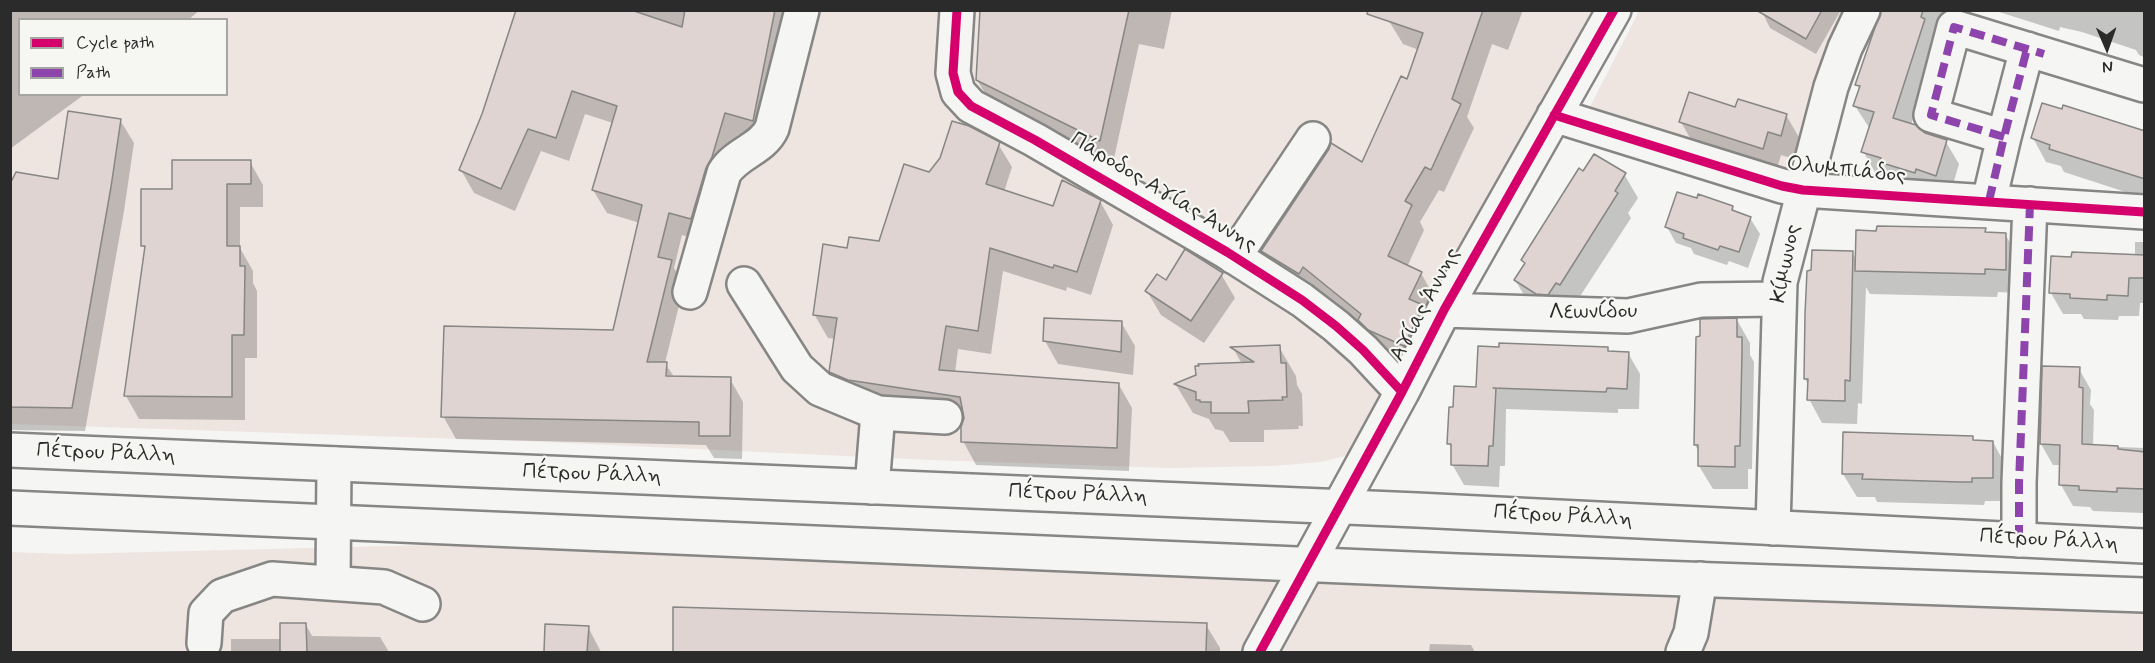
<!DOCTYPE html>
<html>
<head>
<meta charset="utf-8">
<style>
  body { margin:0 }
  #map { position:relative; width:2155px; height:663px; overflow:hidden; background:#f5f5f3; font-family:Mynerve,sans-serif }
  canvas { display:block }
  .frame { position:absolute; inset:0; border:12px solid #2b2b2b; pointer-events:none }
  .legend { position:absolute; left:18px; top:18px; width:210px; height:78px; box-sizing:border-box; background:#f6f6f2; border:2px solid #a5a5a2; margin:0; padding:8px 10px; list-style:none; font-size:18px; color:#2b2b2b }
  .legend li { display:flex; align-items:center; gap:12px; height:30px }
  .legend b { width:30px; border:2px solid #a5a5a2 }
  .north { position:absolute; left:2077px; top:18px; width:60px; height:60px; -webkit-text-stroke:4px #f6f6f2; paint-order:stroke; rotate:178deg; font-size:16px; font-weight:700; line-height:24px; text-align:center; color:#2b2b2b }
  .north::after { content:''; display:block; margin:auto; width:21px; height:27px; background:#2b2b2b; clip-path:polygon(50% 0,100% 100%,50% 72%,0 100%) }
</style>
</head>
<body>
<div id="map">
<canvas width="2155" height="663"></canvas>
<div class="frame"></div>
<ul class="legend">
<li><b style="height:8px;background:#d6006c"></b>Cycle path</li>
<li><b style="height:8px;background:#8e44ad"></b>Path</li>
</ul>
<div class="north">N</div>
</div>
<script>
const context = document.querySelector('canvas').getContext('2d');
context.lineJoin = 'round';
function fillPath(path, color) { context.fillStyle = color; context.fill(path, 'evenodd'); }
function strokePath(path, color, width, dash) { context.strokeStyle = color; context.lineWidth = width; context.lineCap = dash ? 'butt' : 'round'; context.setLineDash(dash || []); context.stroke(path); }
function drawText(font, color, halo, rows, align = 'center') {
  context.font = font + ' Mynerve,sans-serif'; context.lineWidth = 4.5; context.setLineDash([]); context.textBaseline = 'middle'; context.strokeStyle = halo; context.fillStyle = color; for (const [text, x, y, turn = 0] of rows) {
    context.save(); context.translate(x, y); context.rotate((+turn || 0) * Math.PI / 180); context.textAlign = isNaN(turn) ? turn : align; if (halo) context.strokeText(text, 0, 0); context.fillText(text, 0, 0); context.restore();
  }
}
fillPath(new Path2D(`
  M10 11H1603L1349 455 1321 462 1272 466 1170 468 931 460 523 441 11 424ZM20 20H226V94H20Z
  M1639 11H1852L1798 175 1768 167 1590 107Z
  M510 543 2144 608V652H11V552L69 554Z`), '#eee5e1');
fillPath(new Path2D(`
  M10 10H200L188 20H20V94H85L10 149Z
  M518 10H808L766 143 738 135 704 242 682 235 674 268 684 285 665 363 674 377 730 379 743 402 742 459 714 458 706 445 456 439 443 416 614 331 640 223 607 213 593 190 613 123 585 114 569 161 541 151 515 211 474 193 461 170 484 115Z
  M981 10H1172L1164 49 1139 44 1113 163 991 103 977 80Z
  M1392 10H1523L1508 50 1492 44 1467 117 1474 128 1444 192 1439 190 1420 222 1424 230 1407 267 1421 273 1434 297 1417 368 1383 353 1373 344 1364 328 1317 289 1313 297 1277 274 1263 251 1363 165 1408 81 1419 50 1403 44 1389 21Z
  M1761 10H1841L1816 54 1770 28Z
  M1882 10H1947L1911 125 1924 134 1946 142 1959 164 1949 198 1894 185 1891 179 1876 174 1863 151 1870 129 1855 106 1860 90 1857 85Z
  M1993 10H2144V57L2139 55 2136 50 2082 32 2060 27 2059 31Z
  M1736 109 1786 115 1800 139 1794 159 1781 155 1776 172 1694 145 1681 122Z
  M2063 111 2144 132V198L2064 172 2061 166 2046 162 2033 138Z
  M120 120 134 143 124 211 85 431 10 430V188L59 181Z
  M998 144 1012 167 1004 192 1054 208 1100 201 1113 225 1091 295 1067 287 1066 291 1003 271 991 354 958 349 955 373 1119 385 1132 408 1129 471 976 465 963 441 965 419 863 403 845 396 832 373 836 339 828 338 814 314 849 249 880 243 929 174Z
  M250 162 263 185V207H240V248L253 271V283L257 291V358H245V420L139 419 126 396 146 250 143 245 174 191Z
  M1624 174 1638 198 1628 213 1631 218 1573 307 1529 303 1515 280 1525 265 1523 260Z
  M1698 200 1732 207 1736 213 1750 218 1760 234 1748 268 1729 261 1727 265 1694 254 1691 248 1676 243 1667 227Z
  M1985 230 1987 234H2005L2019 258 2018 293 1998 292 1997 297 1870 294 1866 287 1862 404 1858 403 1857 424 1822 423 1809 399V386L1805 379 1852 253 1857 260Z
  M2135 242H2144V303H2140L2139 316H2119L2118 320 2084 319 2081 314H2063L2051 293 2135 256Z
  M1221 274 1235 298 1204 343 1161 315 1147 291 1166 282Z
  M1737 320 1750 343V355L1754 362 1752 469H1748V489H1713L1699 466V452L1695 445Z
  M1121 322 1135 346 1133 375 1058 364 1045 341Z
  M1279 347 1296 376 1297 385 1302 394 1303 426H1298L1299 429 1264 430V442H1230L1223 431 1215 429 1209 419 1193 413 1176 385 1242 364 1233 348Z
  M1607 348 1610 353H1628L1640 374 1639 409H1618V413L1506 409 1505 466H1500L1499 487 1464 485 1452 464 1453 451 1449 444 1454 409 1478 389Z
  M2079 369 2091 390 2090 404 2094 410 2093 446 2144 448V513L2093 511 2090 507 2073 506 2061 485V465H2053L2041 444Z
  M1972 437 1975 442H1993L2006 466 2005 501H1985L1984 505 1877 502 1875 497H1857L1843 474Z
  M675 609 1206 625 1220 648V652H674Z
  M306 625 312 636 380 637 389 652H231V639H281Z
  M547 626 588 627 601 652H546Z
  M1430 644 1471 645 1475 652H1429Z`), '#0003');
const building = new Path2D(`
  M516 10H631L682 27 685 10H775L753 121 725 113 712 157 706 168 691 219 669 213 658 257 672 260 647 362H667L666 376 731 377 730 436H699V422L441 417 444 326 613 330 642 205 592 190 617 106 572 91 556 138 528 129 501 189 459 170 482 114Z
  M980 10H1129L1100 141 976 80Z
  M1368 10H1483L1452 99 1461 104 1431 170 1425 167 1405 201 1412 205 1388 256 1422 272 1409 299 1423 305 1404 346 1368 330 1358 320 1361 314 1303 267 1299 274 1261 251 1329 149 1331 143 1362 162 1401 76 1407 79 1423 33 1367 14Z
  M1756 10H1822L1806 39Z
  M1881 10H1923L1921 17 1925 19 1893 118 1916 125 1925 133 1947 140 1936 176 1916 169 1915 173 1879 162 1881 158 1861 152 1874 112 1853 106 1860 86 1855 85Z
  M1689 92 1735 107 1738 99 1787 114 1781 136 1768 132 1763 149 1679 122Z
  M2042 103 2062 109 2063 105 2145 131V179L2049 149 2050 145 2031 138Z
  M68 111 121 119 111 187 72 408 10 407V184L16 172 58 179Z
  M952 121 969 126 1000 142 986 184 1053 206 1062 180 1101 200 1077 272 1054 265 1053 268 990 248 978 331 946 326 939 370 1119 383 1117 448 961 442V427L964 418 960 397 848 380 829 372 837 318 813 315 823 244 847 248 849 237 879 241 904 164 929 172 940 158Z
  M1594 154 1626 173 1615 191 1618 193 1560 285 1556 283 1548 295 1536 294 1514 280 1525 263 1521 260 1579 168 1583 171Z
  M172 160H251V184H227V246H240V266H245L244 335H232V397L124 396 145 246H141V189H172Z
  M1677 192 1697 198 1698 194 1733 206 1732 210 1751 217 1739 252 1720 246 1718 250 1683 238 1684 234 1665 227Z
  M1877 226 1986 228 1985 232 2006 233V270L1985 269V274L1855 271 1856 230 1876 231Z
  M1185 249 1223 273 1191 321 1145 291 1157 274 1166 280Z
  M1812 250 1853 251 1850 381 1845 380V401L1807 400 1808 379H1804L1805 314 1807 271 1811 270Z
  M2072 252 2145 255V278H2129L2128 296 2107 295V300L2070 298V294L2049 293 2051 256 2071 257Z
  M1044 318 1122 321 1121 352 1043 341Z
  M1737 318V337H1742V353L1740 446H1735V467L1698 466V445H1694L1696 337 1700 336V319Z
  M1499 343 1608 347V351L1629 352 1627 389 1607 388 1606 392 1493 388H1496L1493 446H1489L1488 466 1451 465V444H1447L1449 407H1453L1454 386 1476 387 1478 346 1499 347Z
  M1280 345 1281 363H1286L1287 397H1282L1283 400 1248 401 1249 413H1211V402H1200V400H1196V392L1174 384 1196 375 1195 366H1199L1198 364 1254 362 1230 347Z
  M2042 366 2080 367 2079 387 2083 388 2082 444 2118 446V449L2145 452V489L2117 488V492L2079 490V486L2059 485 2060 445 2040 444Z
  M1843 432 1973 436V440L1993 441V478H1972V482H1959L1862 479 1863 474H1842Z
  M673 607 1207 623 1206 652H673Z
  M280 623H306L307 652H280Z
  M545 624 589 626 587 652H544Z`);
fillPath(building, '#dfd4d1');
strokePath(building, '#868685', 1.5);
const minor = new Path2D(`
  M957 10 953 73 958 92 971 106 1035 140 1227 252 1302 300 1336 326 1363 350 1402 392
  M1554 115 1782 186 1803 190 2144 212
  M2004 137 1931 115 1954 27 2144 85
  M1989 201 2004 137 2027 49
  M1234 257 1313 139
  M744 284 797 368 820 389 878 413 872 487
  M690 292 724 173C736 153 763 149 772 128L802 10
  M1444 310 1628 316 1701 300 1778 299
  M878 413 945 417
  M1773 528 1780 282 1831 87 1845 48 1863 10
  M2019 540V483L2030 204
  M333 583 334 464
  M204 643 206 613 222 596 272 579 384 587 423 604
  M1260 652 1402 392 1444 310 1614 10
  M1683 652 1691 633 1700 579`);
const major = new Path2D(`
  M10 450 1417 510 2144 546
  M10 508 1458 571 2144 595`);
strokePath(minor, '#868685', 38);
strokePath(major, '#868685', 38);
strokePath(minor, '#f5f5f3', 33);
strokePath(major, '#f5f5f3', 33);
strokePath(new Path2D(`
  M2004 137 1931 115 1954 27 2044 54
  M1989 201 2004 137 2027 49
  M2019 540V483L2030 204`), '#8e44ad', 8, [15, 8]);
strokePath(new Path2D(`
  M957 10 953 73 958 92 971 106 1035 140 1227 252 1302 300 1336 326 1363 350 1402 392
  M1554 115 1782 186 1803 190 2144 212
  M1260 652 1402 392 1444 310 1614 10`), '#d6006c', 9);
drawText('22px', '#2b2b2b', '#f6f6f2', [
  ["Ολυμπιάδος",1846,171,6],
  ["Πάροδος Αγίας Άννης",1163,193,31],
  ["Κίμωνος",1787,264,-79],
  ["Αγίας Άννης",1426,305,-62],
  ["Λεωνίδου",1593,313,-1],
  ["Πέτρου Ράλλη",106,454,2],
  ["Πέτρου Ράλλη",592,475,2],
  ["Πέτρου Ράλλη",1078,495,2],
  ["Πέτρου Ράλλη",1563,517,3],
  ["Πέτρου Ράλλη",2049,541,3]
]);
</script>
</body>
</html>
